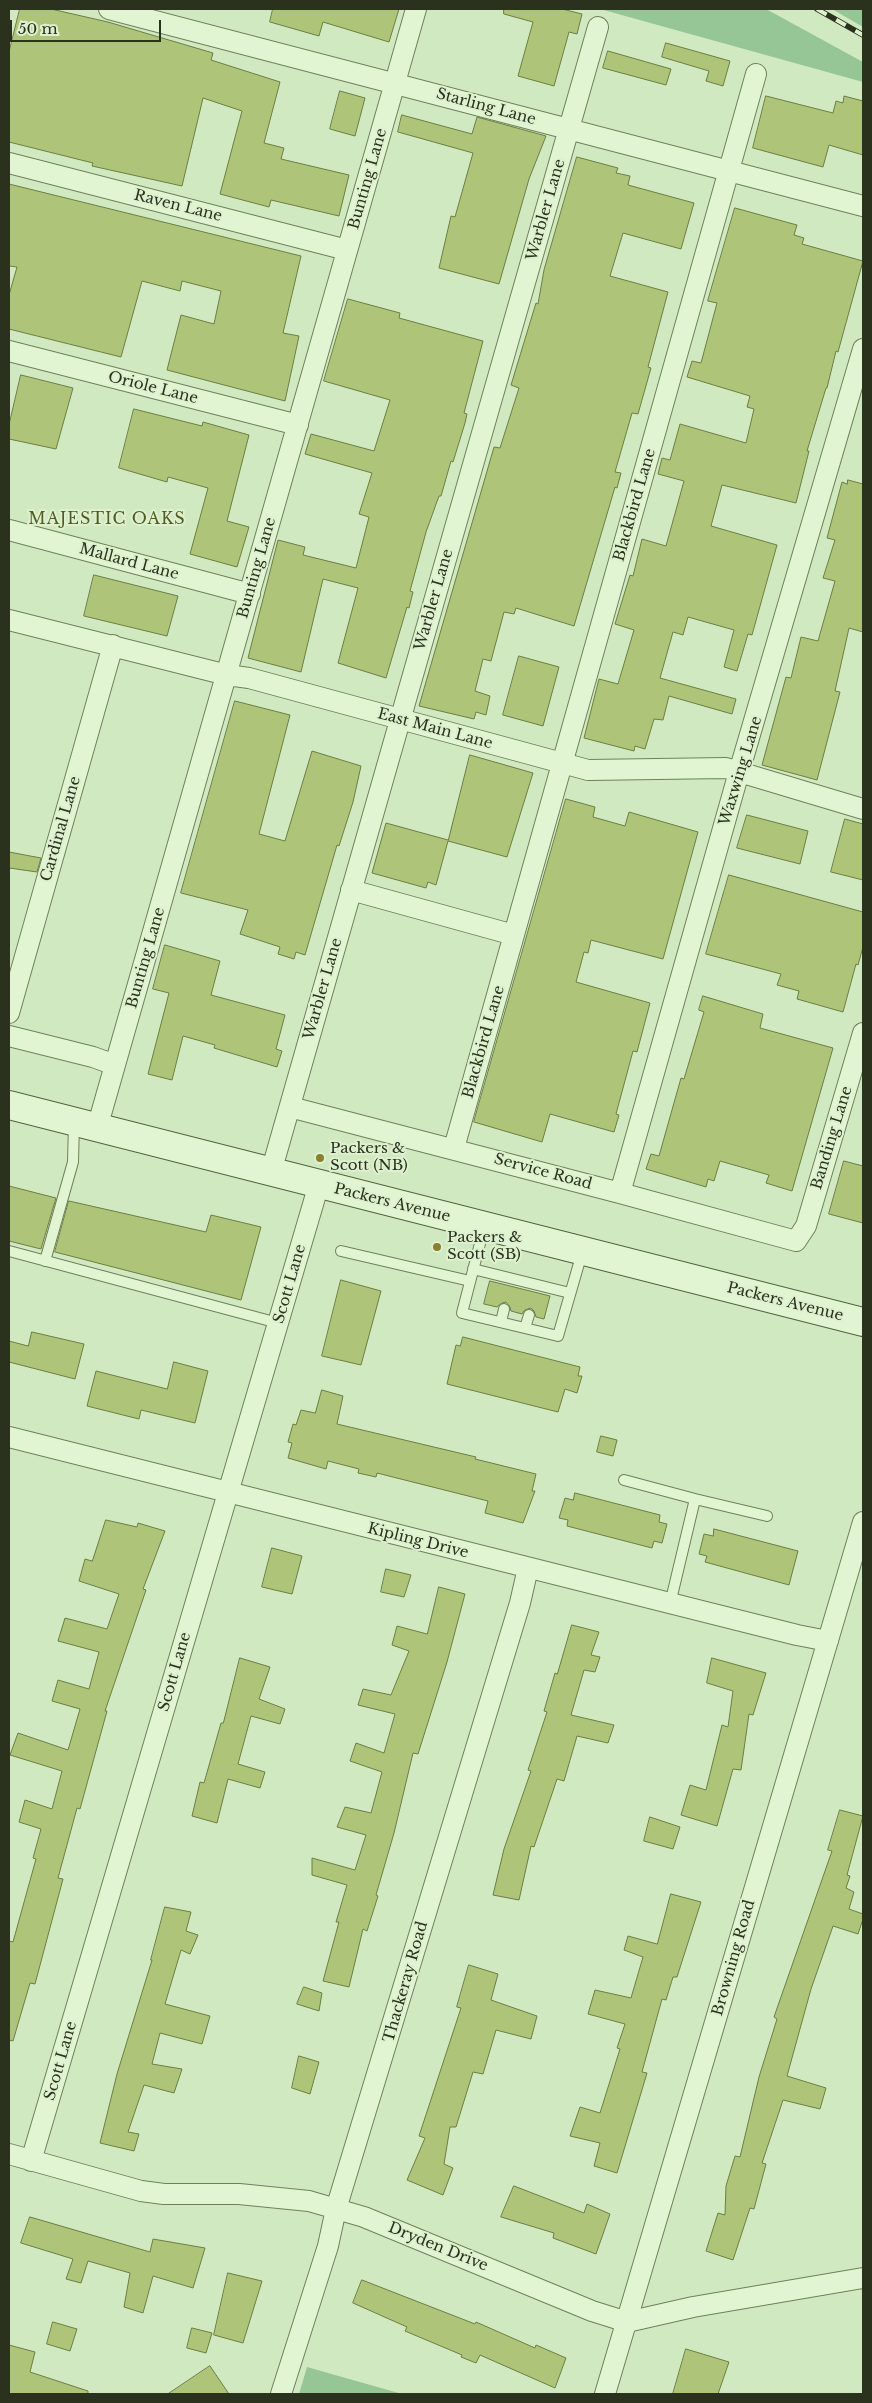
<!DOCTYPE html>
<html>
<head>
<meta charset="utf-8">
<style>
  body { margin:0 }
  #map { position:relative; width:872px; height:2403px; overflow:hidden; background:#d1e9c1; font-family:"Libre Baskerville",serif }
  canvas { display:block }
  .frame { position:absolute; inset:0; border:10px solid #2a321d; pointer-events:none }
  .scale { position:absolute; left:10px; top:20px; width:151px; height:22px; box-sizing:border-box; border:2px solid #2a321d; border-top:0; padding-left:6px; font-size:15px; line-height:18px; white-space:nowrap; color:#2a321d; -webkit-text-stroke:4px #ddf1cf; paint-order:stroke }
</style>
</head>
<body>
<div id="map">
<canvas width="872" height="2403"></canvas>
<div class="frame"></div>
<div class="scale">50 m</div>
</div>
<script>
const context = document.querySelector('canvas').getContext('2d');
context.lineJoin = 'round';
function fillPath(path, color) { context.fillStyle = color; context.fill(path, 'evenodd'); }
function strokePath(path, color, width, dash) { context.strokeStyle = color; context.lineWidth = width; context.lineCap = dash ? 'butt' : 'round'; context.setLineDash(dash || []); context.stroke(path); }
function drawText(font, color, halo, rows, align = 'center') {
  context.font = font + ' "Libre Baskerville",serif'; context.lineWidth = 4; context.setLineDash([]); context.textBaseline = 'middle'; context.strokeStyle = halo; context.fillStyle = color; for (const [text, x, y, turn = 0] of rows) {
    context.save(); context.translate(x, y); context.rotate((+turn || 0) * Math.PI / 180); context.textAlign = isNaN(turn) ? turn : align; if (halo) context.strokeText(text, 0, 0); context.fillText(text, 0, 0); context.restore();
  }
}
fillPath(new Path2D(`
  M600 9H766L863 62V82Z
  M832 9H863V27Z
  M307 2367 402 2394H299Z`), '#96c696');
const building = new Path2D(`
  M20 9H51L108 22 213 53 211 60 280 82 264 143 284 148 281 159 349 175 339 216 271 200 269 207 220 194 242 111 203 98 182 186 92 166 93 163 9 142V52Z
  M273 9H399L389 42 323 22 319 36 270 22Z
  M504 9H562L582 14 577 34 569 32 554 86 518 76 533 22 504 14Z
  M666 43 730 61 723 86 706 81 709 71 662 57Z
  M608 51 671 69 666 85 603 68Z
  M340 91 365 98 355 136 330 129Z
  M766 96 833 113 836 101 843 103 844 96 863 101V155L829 145 823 167 753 148Z
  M402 115 472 134 477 117 546 136 529 179 499 284 439 268 451 216 455 217 473 153 398 132Z
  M577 157 618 168 616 173 630 176 628 185 694 203 681 249 623 233 610 276 668 292 648 367 651 368 638 414 632 413 615 472 621 473 617 488 615 487 574 626 516 608 514 614 504 612 491 661 483 659 475 691 490 696 486 715 476 712 474 719 419 706 494 447 500 448 519 388 511 385 536 303 538 304 544 270Z
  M9 184 301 256 283 333 299 336 285 401 167 370 181 315 214 324 221 291 182 281 180 291 142 281 121 357 9 329V295L17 267 9 266Z
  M735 208 797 225 794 235 804 238 802 244 863 261 838 352 836 351 827 388H826L807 451H809L796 503 722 485 711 526 777 545 752 635 748 634 737 671 724 667 734 630 688 617 683 635 673 632 660 678 736 699 732 714 669 696 663 720 654 719 645 749 635 746 634 751 584 738 599 679 618 684 634 630 615 624 630 575 633 576 642 539 666 546 684 481 658 474 662 458 670 460 680 424 746 443 754 409 747 407 750 396 687 377 692 361 701 363 717 303 708 301Z
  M348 299 400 313 399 318 483 341 464 413 467 414 465 423 453 462 451 461 441 496H439L426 532 410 591 413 592 409 608 407 607 386 678 338 663 358 588 323 579 301 672 248 658 278 540 305 547 303 555 356 568 369 517 359 514 372 473 305 454 311 434 374 451 390 400 324 381Z
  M21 375 73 388 56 449 9 439V425Z
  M134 409 202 426 203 422 249 435 227 521 249 527 237 567 190 554 208 488 168 477 167 482 119 468Z
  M848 480 863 484V632L849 628 835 691 840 692 817 780 762 765 786 677 791 678 801 637 818 641 835 581 823 578 835 540 827 538 842 482 847 484Z
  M94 575 178 596 167 636 84 616Z
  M519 656 559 667 543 726 503 715Z
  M235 701 290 715 259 834 285 841 312 751 361 766 353 802 339 846 337 845 305 955 296 952 294 959 278 954 280 947 240 934 248 910 181 893Z
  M470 755 533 773 507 857 448 841 436 885 428 882 426 888 372 873 386 823 448 840Z
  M566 799 595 807 593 817 625 826 629 812 698 832 663 959 591 940 588 953 584 952 576 982 650 1003 637 1052 633 1051 616 1114 619 1115 614 1132 550 1114 542 1142 474 1122Z
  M747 815 808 831 800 864 737 848Z
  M845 819 863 824V880L831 872Z
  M9 852 41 858 37 872 9 868Z
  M729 875 863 912V947L858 965 856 964 843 1012 797 999 799 991 777 985 781 974 706 954Z
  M165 945 220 961 211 995 285 1015 276 1049 282 1051 277 1067 214 1048 215 1045 183 1036 172 1080 148 1074 169 993 153 989Z
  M703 996 763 1014 760 1028 833 1048 792 1191 766 1183 769 1175 720 1161 714 1181 708 1179 706 1187 646 1169 651 1154 659 1156 681 1078 684 1079 704 1012 699 1010Z
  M844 1161 863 1166V1223L829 1214Z
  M9 1186 56 1198 41 1249 9 1241Z
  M69 1201 206 1232 211 1215 261 1227 241 1300 55 1252Z
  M341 1280 381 1291 361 1365 322 1356Z
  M490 1281 550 1296 544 1319 536 1317 534 1311 531 1308 525 1310 522 1314 511 1311 510 1307 506 1302 502 1303 497 1307 484 1304Z
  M32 1332 84 1344 75 1379 9 1362V1341L28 1346Z
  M463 1337 580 1367 578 1376H582L577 1393 565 1389 558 1412 447 1384 456 1345 460 1346Z
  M174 1362 208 1371 195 1423 141 1410 139 1419 87 1406 96 1371 167 1389Z
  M322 1390 343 1396 337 1424 476 1457 475 1459 536 1474 532 1491H535L523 1523 485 1513 488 1501 377 1473 376 1477 358 1473 359 1469 328 1461 326 1469 288 1458 292 1443 288 1442 293 1424 296 1425 301 1410 315 1413Z
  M601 1436 617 1440 613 1456 597 1452Z
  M575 1493 660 1515 659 1522 667 1524 662 1543 654 1541 652 1548 567 1526 568 1520 559 1518 565 1498 573 1500Z
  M106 1520 137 1527 138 1523 165 1531 143 1589 146 1590 105 1711H107L80 1809 77 1808 58 1878 63 1879 35 1984 30 1983 13 2041 9 2040V1941L13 1942 36 1859 33 1858 41 1829 19 1822 25 1800 52 1809 62 1771 10 1755 18 1733 68 1750 80 1709 52 1701 58 1680 89 1689 99 1652 58 1641 65 1618 107 1629 119 1594 79 1581 85 1559 92 1561Z
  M714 1529 798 1551 789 1585 705 1562 707 1556 699 1554 704 1534 713 1536Z
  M272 1548 302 1556 292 1594 262 1587Z
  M386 1569 411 1575 404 1597 381 1592Z
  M439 1587 465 1594 447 1662 418 1754 413 1753 394 1833 376 1895 378 1896 367 1931 363 1929 349 1987 323 1981 339 1922H336L347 1885 312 1875V1858L355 1870 366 1835 337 1827 345 1807 371 1813 382 1772 350 1761 356 1743 384 1753 395 1714 358 1705 363 1689 391 1695 409 1651 392 1645 397 1626 427 1634Z
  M572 1625 599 1632 591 1655 600 1657 595 1672 584 1670 571 1715 614 1725 608 1743 577 1736 564 1781 557 1779 534 1847 531 1846 519 1900 493 1895 504 1849 531 1771 528 1770 547 1712 544 1711 555 1673 557 1674Z
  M240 1658 270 1667 259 1699 285 1709 280 1724 251 1716 238 1764 265 1772 260 1788 228 1779 217 1823 192 1816 200 1782 204 1783 221 1723H223Z
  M712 1658 766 1673 753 1715 749 1714 741 1770 733 1769 717 1826 681 1815 690 1785 706 1790 722 1725 728 1727 733 1691 707 1683Z
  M840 1810 863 1816 847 1875 850 1876 846 1888 854 1892 849 1909 863 1914V1919L858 1934 833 1926 811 1989 787 2076 826 2088 820 2109 783 2100 762 2163 766 2164 754 2209 750 2208 733 2260 706 2251 718 2213 725 2215 726 2186 735 2156 740 2157 759 2077 777 2019 774 2017 832 1851 828 1850Z
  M650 1817 680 1827 673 1849 644 1841Z
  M671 1894 701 1902 677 1977H673L666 2000 662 1999 642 2072 647 2073 617 2173 594 2166 600 2143 570 2136 580 2107 600 2113 620 2049 617 2048 625 2024 588 2014 595 1990 631 1998 643 1957 624 1950 628 1936 657 1944Z
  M165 1907 191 1912 186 1931 198 1935 190 1954 181 1950 165 2004 210 2016 202 2044 160 2033 152 2064 182 2069 174 2093 144 2085 128 2132 139 2134 134 2151 100 2143 117 2074 152 1960H151Z
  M469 1965 498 1974 491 2000 537 2016 531 2039 496 2030 483 2074 473 2072 456 2127H450L444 2164 453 2168 443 2195 407 2180 425 2138 419 2136 461 2008 457 2007Z
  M304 1987 322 1993 319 2011 297 2004Z
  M299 2056 319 2062 310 2094 292 2088Z
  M514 2186 584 2213 587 2204 610 2214 596 2254 553 2238 554 2233 501 2217Z
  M30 2217 150 2252 153 2239 205 2248 193 2288 153 2276 143 2313 124 2307 130 2273 88 2261 81 2283 66 2279 73 2259 21 2243Z
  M228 2273 262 2281 243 2343 214 2335Z
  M362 2280 475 2324 476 2322 535 2348 536 2345 566 2358 555 2388 480 2355 476 2363 461 2357 462 2355 405 2331 407 2327 353 2303Z
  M53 2322 77 2329 70 2351 47 2344Z
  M192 2328 212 2333 206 2353 187 2348Z
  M9 2345 35 2352 30 2372 88 2391V2394H9Z
  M686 2349 729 2362 718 2394H673Z
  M210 2366 229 2394H168Z`);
fillPath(building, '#adc479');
strokePath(building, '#6c7e42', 1);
const service = new Path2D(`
  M484 1228 462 1313 558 1336 582 1253
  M9 1251 278 1323
  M341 1251 470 1281
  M45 1261 73 1162 74 1123
  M473 1269 570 1293
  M501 1322 504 1309
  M525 1328 529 1315
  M624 1480 695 1499
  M670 1604 695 1499 767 1516`);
const minor = new Path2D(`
  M109 9 863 206
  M9 163 347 250
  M9 351 298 425
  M9 530 250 594
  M9 620 227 675 249 678 588 770 726 768 863 809
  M351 890 514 935
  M9 1013 113 645
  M9 1036 93 1057 115 1065
  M290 1107 620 1193 796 1241 806 1226 863 1033
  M97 1128 416 9
  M454 1148 756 74
  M271 1172 598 27
  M620 1193 739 772 863 349
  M9 1437 797 1635 828 1641
  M9 2154 141 2191 164 2194H239L309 2201 364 2217 592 2311 627 2322 693 2307 863 2278
  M31 2161 319 1184
  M281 2394 328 2246 336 2209 520 1603 528 1568
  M605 2394 863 1522`);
const secondary = new Path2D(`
  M9 1105 863 1322`);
strokePath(service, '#70815a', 12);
strokePath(minor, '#70815a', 22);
strokePath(secondary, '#54633d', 30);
strokePath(service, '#e1f5d3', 10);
strokePath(minor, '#e1f5d3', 20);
strokePath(secondary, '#e1f5d3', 28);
const rail = new Path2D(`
  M817 9 863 35`);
strokePath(rail, '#2a321d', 5.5);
strokePath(rail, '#ddf1cf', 4, [11]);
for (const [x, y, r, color] of [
  [320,1158,5,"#8a802f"],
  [437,1247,5,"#8a802f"]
]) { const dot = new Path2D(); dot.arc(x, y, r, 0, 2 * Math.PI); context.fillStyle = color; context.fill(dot); strokePath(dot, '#ddf1cf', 2); }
drawText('15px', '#2a321d', '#ddf1cf', [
  ["Starling Lane",486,107,15],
  ["Bunting Lane",368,179,-74],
  ["Raven Lane",178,206,14],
  ["Warbler Lane",546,210,-74],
  ["Oriole Lane",153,388,14],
  ["Blackbird Lane",635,505,-74],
  ["Mallard Lane",129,562,15],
  ["Bunting Lane",257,568,-74],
  ["Warbler Lane",434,600,-74],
  ["East Main Lane",435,729,15],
  ["Waxwing Lane",741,771,-73],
  ["Cardinal Lane",61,829,-74],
  ["Bunting Lane",146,958,-74],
  ["Warbler Lane",323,989,-74],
  ["Blackbird Lane",484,1042,-74],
  ["Banding Lane",832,1138,-73],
  ["Service Road",543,1172,15],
  ["Packers Avenue",392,1203,14],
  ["Scott Lane",290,1284,-74],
  ["Packers Avenue",785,1302,14],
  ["Kipling Drive",418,1541,14],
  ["Scott Lane",175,1672,-74],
  ["Browning Road",734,1958,-74],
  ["Thackeray Road",406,1982,-74],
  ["Scott Lane",61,2061,-74],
  ["Dryden Drive",438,2247,22]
]);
drawText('15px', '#2a321d', '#ddf1cf', [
  ["Packers &",330,1149],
  ["Scott (NB)",330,1166],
  ["Packers &",447,1238],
  ["Scott (SB)",447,1255]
], 'left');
context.letterSpacing = '1px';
drawText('16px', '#545b20', '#ddf1cf', [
  ["MAJESTIC OAKS",107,519]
]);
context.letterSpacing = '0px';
</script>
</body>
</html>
